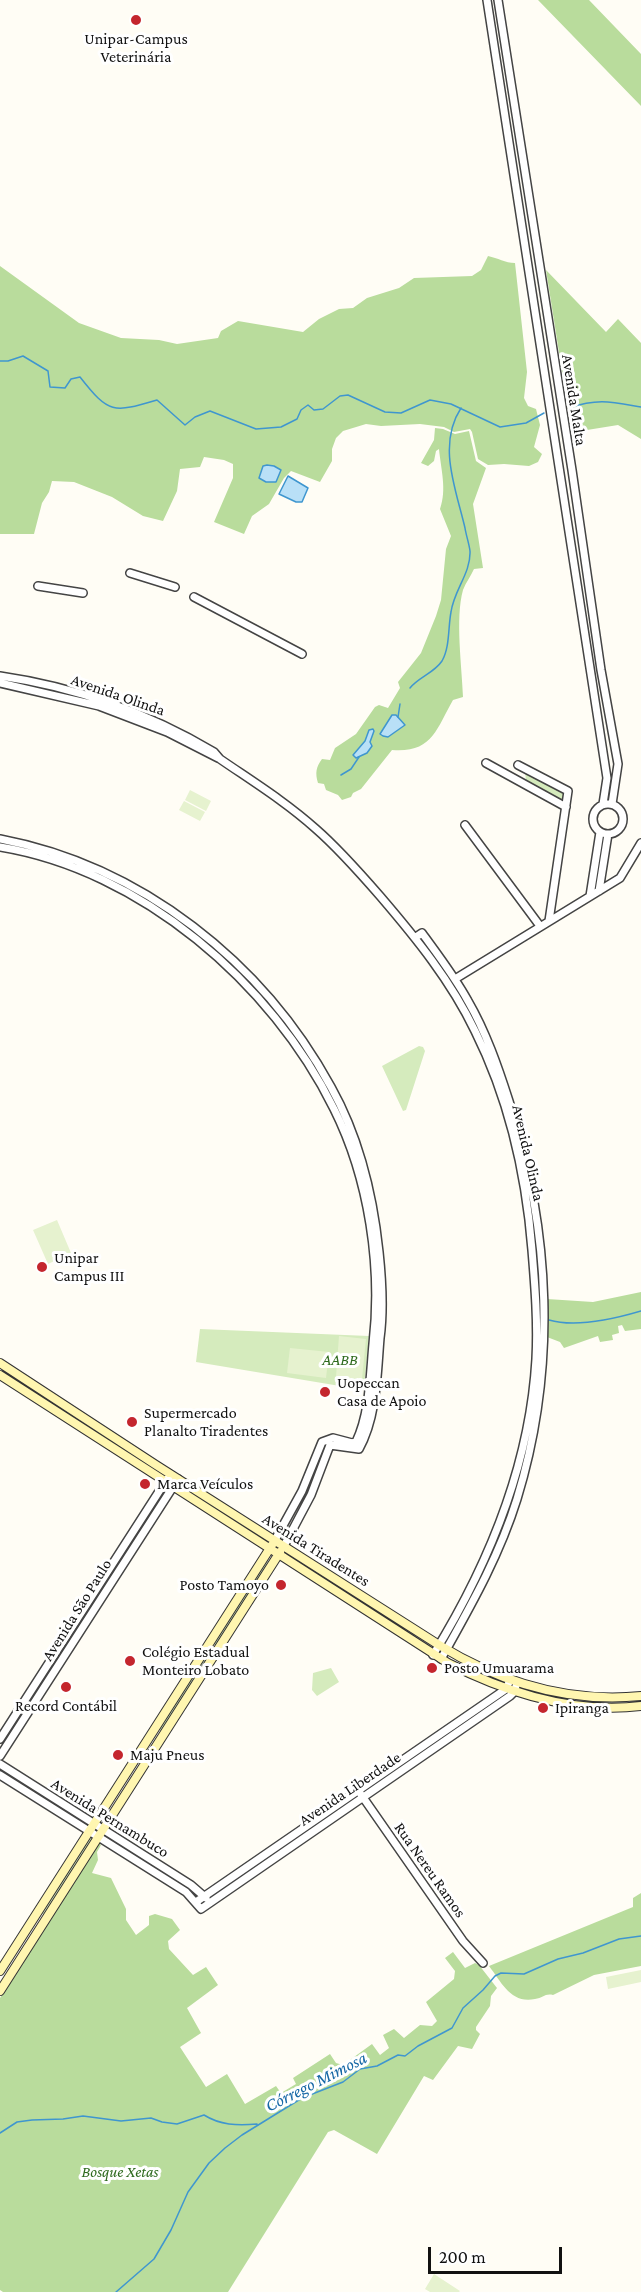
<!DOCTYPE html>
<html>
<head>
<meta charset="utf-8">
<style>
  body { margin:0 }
  #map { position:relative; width:641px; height:2292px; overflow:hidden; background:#fffdf5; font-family:"Crimson Pro",serif }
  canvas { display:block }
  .scale { position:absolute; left:428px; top:2247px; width:134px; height:27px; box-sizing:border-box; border:3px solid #111; border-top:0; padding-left:8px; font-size:18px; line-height:21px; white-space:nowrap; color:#111; -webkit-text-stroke:4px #fff; paint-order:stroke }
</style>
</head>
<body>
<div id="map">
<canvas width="641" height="2292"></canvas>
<div class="scale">200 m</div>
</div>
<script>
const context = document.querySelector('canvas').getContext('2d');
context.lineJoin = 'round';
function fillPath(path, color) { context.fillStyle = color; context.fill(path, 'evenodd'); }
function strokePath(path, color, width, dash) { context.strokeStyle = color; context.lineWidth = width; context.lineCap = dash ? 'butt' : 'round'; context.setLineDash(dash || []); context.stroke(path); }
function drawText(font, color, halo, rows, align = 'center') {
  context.font = font + ' "Crimson Pro",serif'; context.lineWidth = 6; context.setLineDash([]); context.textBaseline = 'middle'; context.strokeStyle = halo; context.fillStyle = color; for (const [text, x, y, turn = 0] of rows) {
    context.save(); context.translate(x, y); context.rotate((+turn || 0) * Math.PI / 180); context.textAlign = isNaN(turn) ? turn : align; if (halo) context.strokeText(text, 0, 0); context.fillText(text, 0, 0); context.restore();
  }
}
fillPath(new Path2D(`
  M525 770 566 792 565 803 526 782Z
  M419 1046 423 1047 425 1051 406 1110 403 1111 382 1066Z
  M200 1329 369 1336 364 1390 196 1362Z
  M267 1559 268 1561 263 1573 217 1644 214 1645 213 1643Z
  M205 1656 209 1657 163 1730H160L158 1728Z
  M331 1668 339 1682 317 1696 312 1690 313 1673Z
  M90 1837 92 1840 45 1914H42Z`), '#d5ebbd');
fillPath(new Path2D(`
  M538 0H589L641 54V106Z
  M488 256C498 258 505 263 515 263L527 372 524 398 528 406 536 409 540 425 534 447 542 454 538 462 529 466 504 464 488 465 478 459 472 432 470 429 454 432 444 427 420 424 381 426 366 424 343 431 336 438 332 449V461L320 482 291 471 284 478 269 504 252 516 244 534 214 522 233 478V464L224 460 204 457 200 467 180 469 177 491 163 521 143 516 112 497 74 482 52 481 49 492 42 503 34 534H0V266L79 323 121 338 159 340 177 344 218 338 221 331 238 321 303 332 319 319 339 309 353 308 367 298 399 288 414 278 472 276 481 270Z
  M546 270 606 332 618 319 641 343V439L618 425 587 430 578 428 569 415Z
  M435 428 443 429 455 434 469 431 476 461 486 468 473 504 483 568 474 569C471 576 466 582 463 590 455 618 462 667 463 697L453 700C436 730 432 753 392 750L361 789 353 793 351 797 342 800 338 795 326 790 324 784 318 783C315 773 316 767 322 759L330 760 335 748 356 734 375 707 379 705 388 708 400 688 398 682 421 653 436 616 441 600 446 549 451 536 440 509C447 489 441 470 439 449L436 451 434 461 428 466 421 463 434 440Z
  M641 1292V1329L625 1331 622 1325 618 1326 619 1333 612 1335 613 1340 600 1342 598 1336 564 1348 560 1342 547 1337V1299L593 1302Z
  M98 1842 101 1845 97 1852 98 1860 92 1873 111 1878 126 1909V1920L136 1935 149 1925V1916L155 1914 172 1919 180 1930 168 1941 169 1949 193 1975 206 1967 218 1985 187 2008 201 2033 180 2047 206 2087 227 2074 245 2104 276 2086 281 2093 296 2084 293 2078 330 2054 336 2063 343 2065 372 2044 380 2055 389 2048 383 2035 394 2029 404 2038 420 2025 432 2026 437 2021 426 2002 454 1979 455 1971 445 1958 453 1952 465 1968 475 1963 479 1965 497 1988 491 1996 490 2006 476 2027V2030L480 2034 472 2049 458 2046 433 2080 424 2076 377 2154 334 2130 328 2132 228 2292H3L0 2290V1998Z
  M641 1893V1966L594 1975 553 1995C545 1993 543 1998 535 1999 511 2004 502 1983 489 1966L633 1907V1898Z`), '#b9dc9c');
fillPath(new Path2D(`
  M190 790 211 801 206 811 185 800Z
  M184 801 205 812 200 821 179 810Z
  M57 1220 71 1253 48 1264 33 1230Z
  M339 1336 366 1339 362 1379 336 1377Z
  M290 1348 329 1352 326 1378 287 1373Z
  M641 1970V1982L608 1989 606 1977Z
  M434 2274 460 2291 459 2292H430L425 2289Z`), '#e6f2cf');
const water = new Path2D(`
  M267 465 274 466 281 470 276 482H266L259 478 263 466Z
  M288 476 308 488 302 502H296L279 494Z
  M392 715H396L405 725 388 737 383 736 380 734Z
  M373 729 374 731 370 742 372 746 367 753 356 758 353 755 365 741 369 730Z`);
fillPath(water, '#b9e0f7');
strokePath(water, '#3f96cf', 1.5);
strokePath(new Path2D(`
  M0 361H8L23 356 48 371 50 387 65 388 71 379 80 377C109 414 113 413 157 400L185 425 195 417 210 411 256 429 281 427 297 419 301 410 308 405 314 410 323 409 340 396 348 395 385 412 401 413 430 400 451 404 500 427 526 423 544 413
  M569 408C598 398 612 402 641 407
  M410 688C419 677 434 673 442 661 450 647 448 627 451 612 454 590 471 573 470 551 469 543 466 535 465 528 456 489 437 445 461 408
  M398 717 400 704
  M341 775 351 769 359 757
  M549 1320C576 1328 614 1319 641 1311
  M0 2133 17 2122 32 2120 63 2119 83 2116 121 2121 151 2118 162 2122 177 2124 204 2115C220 2125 237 2126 257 2124
  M116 2292 154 2259 171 2230 188 2192 209 2163 225 2148 242 2135 302 2098 343 2082 360 2069 377 2066 398 2055 405 2056 418 2046 452 2028 463 2008 483 1990 495 1976 501 1973 524 1974 558 1959 583 1953 619 1939 641 1936`), '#3f96cf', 1.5);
const tertiary = new Path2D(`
  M487 0 607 778 603 804
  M498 0 572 470 601 670 618 764 612 804
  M130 573 175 587
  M38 586 83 593
  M194 597 302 654
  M0 676C76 687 148 713 214 752L220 759C252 781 286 802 316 829 339 849 360 873 380 896 416 938 451 981 475 1031 509 1099 526 1175 532 1250 535 1286 538 1323 536 1359 530 1464 488 1566 433 1655
  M0 683 99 706 167 732 218 758
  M486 763 566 807
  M518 765 568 791 549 921
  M593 819a15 15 0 1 1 30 0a15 15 0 1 1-30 0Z
  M465 825 540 926
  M0 839C141 866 263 962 331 1087 359 1137 373 1195 379 1252 382 1280 384 1309 380 1338 377 1373 377 1417 359 1449L330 1445 311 1495 284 1546
  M0 847C141 870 272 983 334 1109 369 1179 382 1267 373 1344 370 1375 370 1413 356 1442L352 1443 333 1438 322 1442 302 1491 275 1540
  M599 891 608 834
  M590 896 600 832
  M416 937 422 933C438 955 455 977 468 1001 486 1032 498 1067 509 1101 551 1232 557 1368 517 1499 499 1557 470 1607 441 1659
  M455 979 620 878 641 843
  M0 1739 167 1479
  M0 1756 178 1479
  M0 1764 191 1885 206 1898
  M0 1775 186 1892 201 1909 510 1696 514 1692 517 1683
  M360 1793 463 1941 483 1963
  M196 1902 506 1689 510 1680`);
const secondary = new Path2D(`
  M0 1363 156 1465 439 1645C501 1683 569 1703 641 1696
  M0 1375 448 1663C507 1693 573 1714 641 1706
  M0 1971 272 1545
  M0 1991 280 1552`);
strokePath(tertiary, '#444', 10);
strokePath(secondary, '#333', 10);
strokePath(tertiary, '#fff', 7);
strokePath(secondary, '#fff6b0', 8);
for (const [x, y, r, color] of [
  [136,20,6,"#c4262e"],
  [42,1267,6,"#c4262e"],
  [325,1392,6,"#c4262e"],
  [132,1422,6,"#c4262e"],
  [145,1484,6,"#c4262e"],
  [281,1585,6,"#c4262e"],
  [130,1661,6,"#c4262e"],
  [432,1668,6,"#c4262e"],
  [66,1687,6,"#c4262e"],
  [543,1708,6,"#c4262e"],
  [118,1755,6,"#c4262e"]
]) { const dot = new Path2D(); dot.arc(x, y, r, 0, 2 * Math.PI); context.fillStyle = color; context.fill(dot); strokePath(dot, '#fff', 2); }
drawText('16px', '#111', '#fff', [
  ["Unipar-Campus",136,39,"center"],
  ["Veterinária",136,57,"center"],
  ["Unipar",54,1258],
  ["Campus III",54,1276],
  ["Uopeccan",337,1383],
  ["Casa de Apoio",337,1401],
  ["Supermercado",144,1413],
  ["Planalto Tiradentes",144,1431],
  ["Marca Veículos",157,1484],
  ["Posto Tamoyo",269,1585,"right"],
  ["Colégio Estadual",142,1652],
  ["Monteiro Lobato",142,1670],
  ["Posto Umuarama",444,1668],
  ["Record Contábil",66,1706,"center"],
  ["Ipiranga",555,1708],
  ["Maju Pneus",130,1755]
], 'left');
drawText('16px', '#111', '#fff', [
  ["Avenida Malta",574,400,81],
  ["Avenida Olinda",118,695,19],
  ["Avenida Olinda",528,1153,77],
  ["Avenida Tiradentes",316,1550,32],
  ["Avenida São Paulo",77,1610,-58],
  ["Avenida Liberdade",350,1789,-34],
  ["Avenida Pernambuco",110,1818,32],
  ["Rua Nereu Ramos",430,1870,55]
]);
drawText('italic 16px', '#2f6b1f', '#fff', [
  ["AABB",340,1360],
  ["Bosque Xetas",120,2172]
]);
drawText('italic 18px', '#1768a6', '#fff', [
  ["Córrego Mimosa",316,2082,-27]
]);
</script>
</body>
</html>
